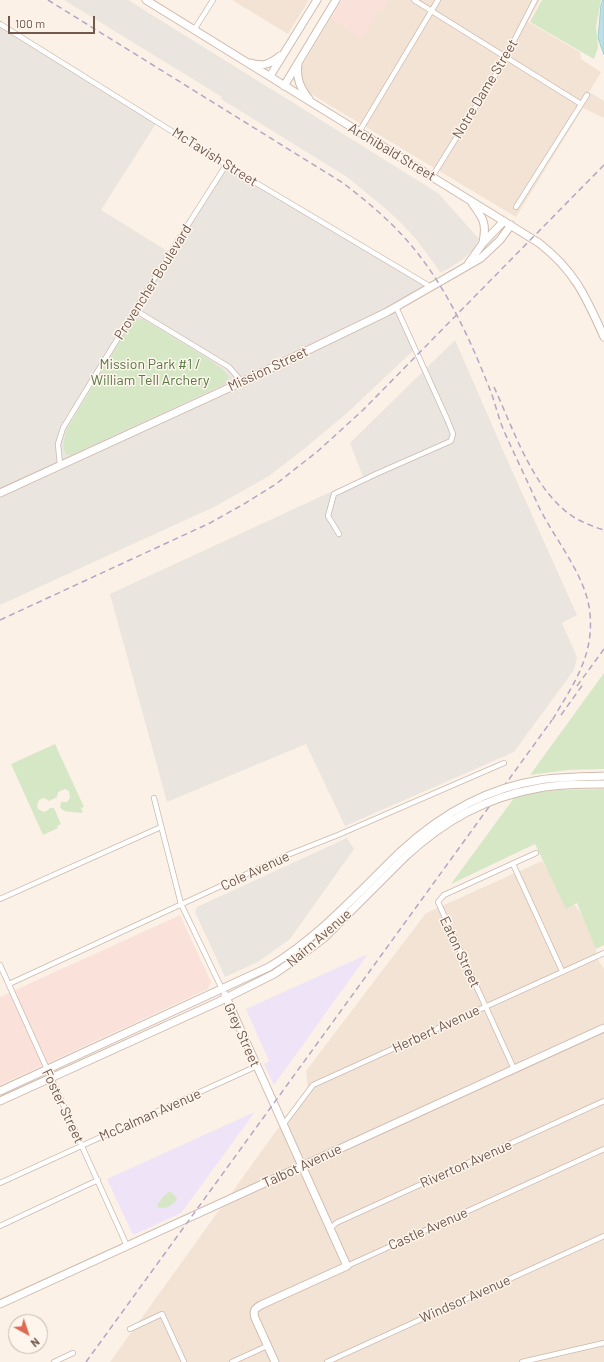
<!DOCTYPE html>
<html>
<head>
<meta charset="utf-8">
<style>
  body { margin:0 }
  #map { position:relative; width:604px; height:1362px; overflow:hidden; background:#fbf1e7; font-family:Barlow,sans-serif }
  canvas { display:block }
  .north { position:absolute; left:8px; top:1314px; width:40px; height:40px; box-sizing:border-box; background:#fef6ed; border:1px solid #c6b7ad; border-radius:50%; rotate:140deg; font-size:11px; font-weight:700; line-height:16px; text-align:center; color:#72584d }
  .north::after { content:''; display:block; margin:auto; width:14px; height:18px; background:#dc6954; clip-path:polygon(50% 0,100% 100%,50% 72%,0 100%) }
  .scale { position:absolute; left:8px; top:16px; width:87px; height:18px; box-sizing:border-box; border:2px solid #72584d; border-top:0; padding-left:5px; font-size:12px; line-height:14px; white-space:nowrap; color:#72584d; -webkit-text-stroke:3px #fef6ed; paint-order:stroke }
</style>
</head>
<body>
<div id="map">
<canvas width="604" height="1362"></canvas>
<div class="north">N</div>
<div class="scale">100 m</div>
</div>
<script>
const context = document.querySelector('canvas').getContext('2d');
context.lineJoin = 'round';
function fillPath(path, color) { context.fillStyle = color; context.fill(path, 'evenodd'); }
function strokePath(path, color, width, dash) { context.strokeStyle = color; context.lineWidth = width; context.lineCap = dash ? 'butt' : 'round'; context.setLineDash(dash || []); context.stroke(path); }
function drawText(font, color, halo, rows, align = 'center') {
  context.font = font + ' Barlow,sans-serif'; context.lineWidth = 3; context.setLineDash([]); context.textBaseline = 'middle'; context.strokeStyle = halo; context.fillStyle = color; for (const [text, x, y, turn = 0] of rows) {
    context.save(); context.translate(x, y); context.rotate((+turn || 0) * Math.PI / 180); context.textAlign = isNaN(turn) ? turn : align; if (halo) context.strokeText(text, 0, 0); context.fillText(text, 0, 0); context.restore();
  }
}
fillPath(new Path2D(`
  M232 0H309L288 34Z
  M388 0H540L528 22 580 52 581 59 601 72 589 92 604 101V118L583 108 516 217 306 91 299 71 331 18 361 38 379 10 381 12Z
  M542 861 558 884 593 928 597 958 604 969V1362H110L276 1131 308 1090 306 1071 426 913Z`), '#f2e3d5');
fillPath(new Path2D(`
  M342 0H388L381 12 379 11 361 39 331 18Z
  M180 915 211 982 208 989 0 1085V997Z`), '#fae2db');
fillPath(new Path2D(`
  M64 0H128L438 193 479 239 474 249 462 260 441 273 416 239 401 223 386 209 347 177 221 99 222 97Z
  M0 24 157 122 101 210 169 252 226 165 431 287 395 307 414 350 346 414 304 449 269 476 216 506 0 605Z
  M455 340 505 455 577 615 562 623 577 657 574 670 514 752 345 826 306 744 167 802 110 594 363 477 350 443Z
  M347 838 354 849 290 939 258 962 225 977 195 912 197 907Z`), '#ebe5e0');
fillPath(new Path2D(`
  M368 954 274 1085 264 1064 269 1061 246 1009Z
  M255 1112 181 1213 133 1235 107 1179Z`), '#eee3f7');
fillPath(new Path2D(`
  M542 0H601L596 27 598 48 594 59 530 22Z
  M135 319H143L210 360 224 371 229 377 225 384 71 455 66 454C62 447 64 439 66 431L132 321Z
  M604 673V769L568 770 530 775Z
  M55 744 84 807 81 808 83 812 81 813C73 811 64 814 60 807L61 802H67L70 798 69 791 65 789 58 792 57 797 49 801 44 798 39 800 37 805 38 809 44 812 48 810 50 808H54L61 824 57 826 58 828 43 835 11 764Z
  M604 789V945L596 949 577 903 566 909 535 844 451 884 514 798 533 793 558 790Z
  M170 1191 177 1198C175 1205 165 1210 158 1207L157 1205 163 1197Z`), '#d6e7c6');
const water = new Path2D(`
  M603 0H604V55L598 38 601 5Z`);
fillPath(water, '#bce0e3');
strokePath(water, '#a3d0d4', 1);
const street = new Path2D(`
  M414 0 581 104
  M0 24 226 165 431 287
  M194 30 213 0
  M359 132 438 0
  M432 177 502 64 535 0
  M516 207 587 95
  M135 310 229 367 242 382
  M60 465 58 444 63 428 170 253 226 165
  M339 534 328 516 334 494 376 474 451 441 453 434 447 419 396 307
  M154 798 181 904 222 989
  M513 864 562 971
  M0 899 161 827
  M0 965 127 1246
  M9 984 290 854 338 835 504 763
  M514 1069 438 902 444 895 536 853
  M283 1125 313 1085 604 953
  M0 1183 257 1066
  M0 1226 98 1180
  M330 1229 336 1223 604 1101
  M347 1266 604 1149
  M130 1329 162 1314 184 1362
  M54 1362 73 1353
  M232 1362 267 1346
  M327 1362 604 1236
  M522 1362 604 1343`);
const secondary = new Path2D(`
  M146 0 539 243C575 271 586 297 604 337
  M251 63C263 67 270 64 280 56
  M298 64C296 78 300 88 309 99
  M270 76 317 0
  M284 86 336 0
  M472 203C483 218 487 223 483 242
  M468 264 483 243 504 221
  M0 493 242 382 387 312 481 258 500 240 511 225
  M225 995 347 1266 261 1305C254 1309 253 1311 255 1318L275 1362
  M0 1091 269 967C319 937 358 893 400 852
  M0 1101 218 1002 274 974 299 957 324 938 405 857
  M0 1304 604 1028`);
strokePath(street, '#ccb9ad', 6);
strokePath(secondary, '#d0bbae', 9);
strokePath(street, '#fff', 4.5);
strokePath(secondary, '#fff', 7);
strokePath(new Path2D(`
  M48 0 343 183C372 205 400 229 422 259 452 299 474 348 492 395 496 407 499 419 504 431 515 456 527 480 538 505 554 539 587 576 590 614 594 659 571 687 550 724
  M494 387C512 426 529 478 561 507 573 519 588 525 604 530
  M0 620 210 523 244 504 276 484 318 451 363 410 604 165
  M577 686 604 649
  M561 715 584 683
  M86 1362 552 720`), '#b4a6c4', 1.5, [6, 4]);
const secondaryBridge = new Path2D(`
  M400 852C439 816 486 788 540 780 561 777 582 777 604 776
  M405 857C444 821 486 797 539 788 561 784 582 784 604 784`);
strokePath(secondaryBridge, '#d0bbae', 9, []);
strokePath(secondaryBridge, '#fff', 7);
drawText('14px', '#72584d', '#fef6ed', [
  ["Notre Dame Street",485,89,-59],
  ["Archibald Street",392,152,31],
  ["McTavish Street",215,157,32],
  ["Provencher Boulevard",153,282,-58],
  ["Mission Street",268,369,-25],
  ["Cole Avenue",255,871,-25],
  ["Nairn Avenue",319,938,-41],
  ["Eaton Street",460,952,65],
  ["Herbert Avenue",436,1029,-25],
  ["Grey Street",242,1035,66],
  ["Foster Street",63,1106,65],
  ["McCalman Avenue",150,1115,-24],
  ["Riverton Avenue",466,1164,-24],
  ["Talbot Avenue",302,1166,-25],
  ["Castle Avenue",428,1229,-24],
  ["Windsor Avenue",465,1299,-24]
]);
drawText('14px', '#587845', '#fef6ed', [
  ["Mission Park #1 /",150,364],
  ["William Tell Archery",150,380]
]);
</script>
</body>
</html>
